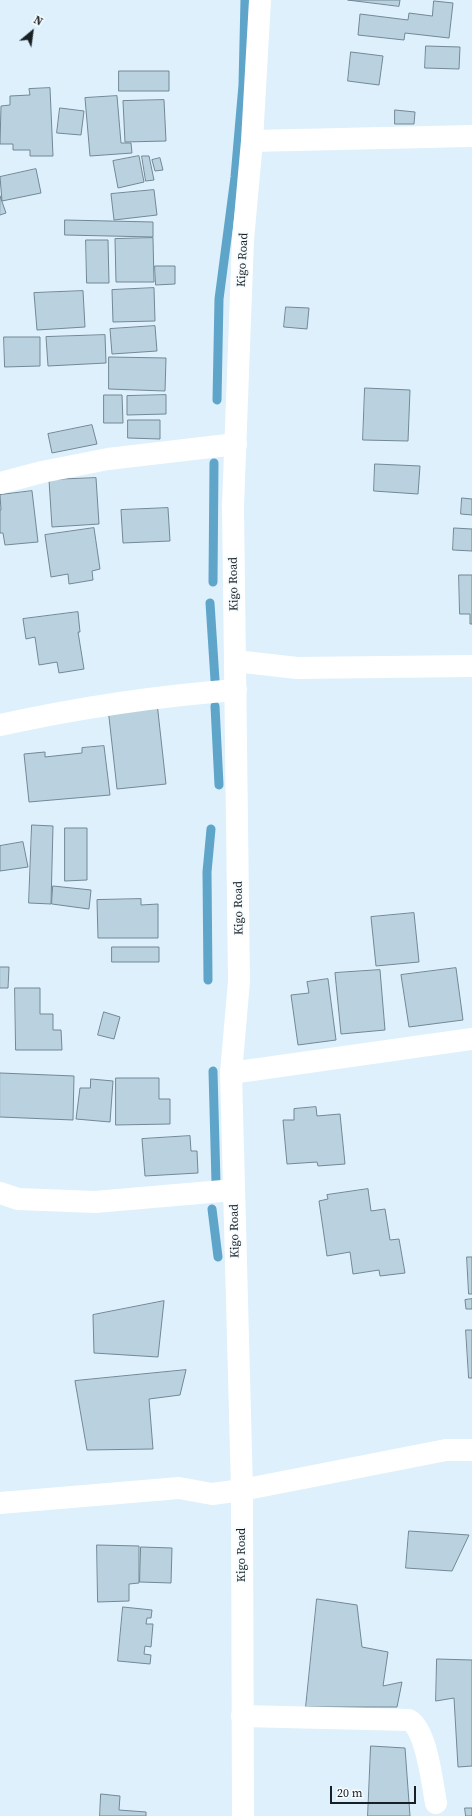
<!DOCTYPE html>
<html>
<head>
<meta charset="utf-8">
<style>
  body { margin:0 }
  #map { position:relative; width:472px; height:1816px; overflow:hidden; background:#ddf0fc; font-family:"Source Serif 4",serif }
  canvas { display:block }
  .north { position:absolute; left:12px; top:12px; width:40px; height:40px; -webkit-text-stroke:3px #f6fbfe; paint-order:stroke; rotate:29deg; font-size:11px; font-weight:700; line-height:16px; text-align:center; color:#182025 }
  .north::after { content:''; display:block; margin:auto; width:14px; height:18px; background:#182025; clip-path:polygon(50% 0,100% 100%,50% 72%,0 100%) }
  .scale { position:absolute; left:330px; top:1786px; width:86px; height:18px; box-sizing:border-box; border:2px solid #182025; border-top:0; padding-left:5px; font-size:12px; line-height:14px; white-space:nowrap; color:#182025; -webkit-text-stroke:3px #f6fbfe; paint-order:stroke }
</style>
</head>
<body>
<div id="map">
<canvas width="472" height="1816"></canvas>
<div class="north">N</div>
<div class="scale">20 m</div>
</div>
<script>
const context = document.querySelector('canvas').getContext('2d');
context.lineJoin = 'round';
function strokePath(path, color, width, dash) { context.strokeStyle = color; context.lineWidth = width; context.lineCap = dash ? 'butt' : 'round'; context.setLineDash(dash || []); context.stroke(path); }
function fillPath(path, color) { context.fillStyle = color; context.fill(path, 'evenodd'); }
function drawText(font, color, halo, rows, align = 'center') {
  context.font = font + ' "Source Serif 4",serif'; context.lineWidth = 3.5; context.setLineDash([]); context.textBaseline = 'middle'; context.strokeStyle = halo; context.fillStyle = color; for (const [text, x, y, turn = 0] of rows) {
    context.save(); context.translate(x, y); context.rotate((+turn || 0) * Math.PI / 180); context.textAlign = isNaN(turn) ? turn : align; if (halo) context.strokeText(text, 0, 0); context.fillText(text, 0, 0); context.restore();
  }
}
strokePath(new Path2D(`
  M217 400 219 299 235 177 243 85 245 0
  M213 582 214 463
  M210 603 215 680
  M215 706 219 785
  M208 980 207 872 211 829
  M213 1071 216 1183
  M212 1209 218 1257`), '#5fa4c9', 9);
const building = new Path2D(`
  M348 0H400L399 6Z
  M434 1 453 3 449 38 405 33 404 40 358 35 360 14 408 20 409 13 432 16Z
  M426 46 460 47 459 69 425 68Z
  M351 52 383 56 379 85 348 81Z
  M119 71H169V91H119Z
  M50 88 53 156H30V150H13V144H0L1 106 10 105V96L30 95 29 89Z
  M117 96 121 143H131L132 153 90 156 85 98Z
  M164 100 166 141 125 142 123 101Z
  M60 108 84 111 81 135 57 133Z
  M395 110 415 112 414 124H395Z
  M139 156 144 182 118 188 113 161Z
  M142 156H149L154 180 146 181Z
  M160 158 163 170 155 171 152 160Z
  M36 169 41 193 2 201 0 177Z
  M154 190 157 215 114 220 111 194Z
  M0 196 6 213 0 215Z
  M65 220 153 222V237L65 235Z
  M153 238 154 282H116L115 239Z
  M86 240H108L109 283H87Z
  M155 266H175V284L156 285Z
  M154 288 155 321 113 322 112 290Z
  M83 291 85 327 37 330 34 293Z
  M286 307 309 308 307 329 284 327Z
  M155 326 157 351 112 354 110 329Z
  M105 335 106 363 48 366 46 337Z
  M4 337H40V366L5 367Z
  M109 357 166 358 165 391 109 389Z
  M365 388 410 390 408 441 363 440Z
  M104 395H122L123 423H104Z
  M166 395V414L127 415V396Z
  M128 420H160V439L128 438Z
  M92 425 97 444 52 453 48 434Z
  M375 464 420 466 418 494 374 491Z
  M96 478 99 524 52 527 49 480Z
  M32 491 38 542 5 545 3 533H0V510H1L0 495Z
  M462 498 472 499V515L461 514Z
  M168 508 170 541 123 543 121 510Z
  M94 528 100 569 92 571 93 580 69 584 68 574 51 577 45 535Z
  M454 528 472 529V551L453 550Z
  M459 575H472V624H470V614H460Z
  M78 612 80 632H78L84 669 59 673 57 662 39 665 35 637 26 639 23 619Z
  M157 703 166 784 117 789 108 708Z
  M104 746 110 795 29 802 24 754 45 752V757L82 753V748Z
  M32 825 53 826 51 904 29 903Z
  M65 828H87V880L65 881Z
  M23 842 28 867 0 871V846Z
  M53 886 91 890 89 909 52 904Z
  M141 899V905L158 904V938H98L97 900Z
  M414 913 419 962 376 966 371 917Z
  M112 947H159V962H112Z
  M0 967H9L8 988H0Z
  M456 968 463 1020 409 1027 401 975Z
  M380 970 385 1030 341 1034 335 973Z
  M328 979 336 1040 298 1045 291 995 309 993 307 982Z
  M15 988H40V1014H53V1030H61L62 1050H16Z
  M104 1012 120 1017 114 1039 98 1035Z
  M0 1073 74 1076 73 1120 0 1117Z
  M116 1078H159V1099H170V1124L116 1125Z
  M91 1079 113 1081 110 1122 76 1119 80 1088H90Z
  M316 1107 317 1116 340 1114 345 1164 318 1166 317 1162 287 1164 283 1120H294V1109Z
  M190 1136 191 1151H197L198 1173 145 1176 142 1139Z
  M368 1189 371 1211 385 1209 390 1240 399 1239 405 1273 380 1276 379 1270 353 1274 350 1252 327 1256 319 1201 328 1199 327 1195Z
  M467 1257H472V1294H469Z
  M472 1299V1309H466L465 1300Z
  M164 1301 158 1357 94 1353 93 1315Z
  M466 1330H472V1378H469Z
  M186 1370 180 1395 149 1399 153 1449 87 1450 75 1381Z
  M409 1531 469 1535 452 1571 406 1568Z
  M97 1545 139 1546V1583L129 1584V1601L98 1602Z
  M141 1547 172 1548 171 1583 140 1582Z
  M317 1599 357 1605 362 1647 388 1652 383 1686 402 1682 397 1707H306Z
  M123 1607 152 1610 151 1618H147L146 1624H153L151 1647 145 1646 144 1654 151 1655 150 1664 118 1661Z
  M437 1659 472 1660V1766L458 1767 454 1698 436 1701Z
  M371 1746 405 1748 410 1816H368Z
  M101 1794 120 1796 119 1810 146 1812V1816H100Z
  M465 1808H472V1816H466Z`);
fillPath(building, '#bad2e0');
strokePath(building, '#728895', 1);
strokePath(new Path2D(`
  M252 141 472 136
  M0 483 42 472 108 459 236 444
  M235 661 297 668 472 666
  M0 725C78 708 156 696 236 690
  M231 1073 472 1039
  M0 1193 18 1199 95 1202 234 1190
  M0 1503 179 1488 212 1494 242 1490 446 1450H472
  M242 1716 409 1720C427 1730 432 1783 436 1803`), '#fff', 22);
strokePath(new Path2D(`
  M243 1816 242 1490 231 1073 239 981 233 506 243 240 252 141 260 0`), '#fff', 22);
drawText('12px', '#182025', '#f6fbfe', [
  ["Kigo Road",243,260,-87],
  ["Kigo Road",234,584,-91],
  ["Kigo Road",239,908,-91],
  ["Kigo Road",235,1231,-91],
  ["Kigo Road",242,1555,-90]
]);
</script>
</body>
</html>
